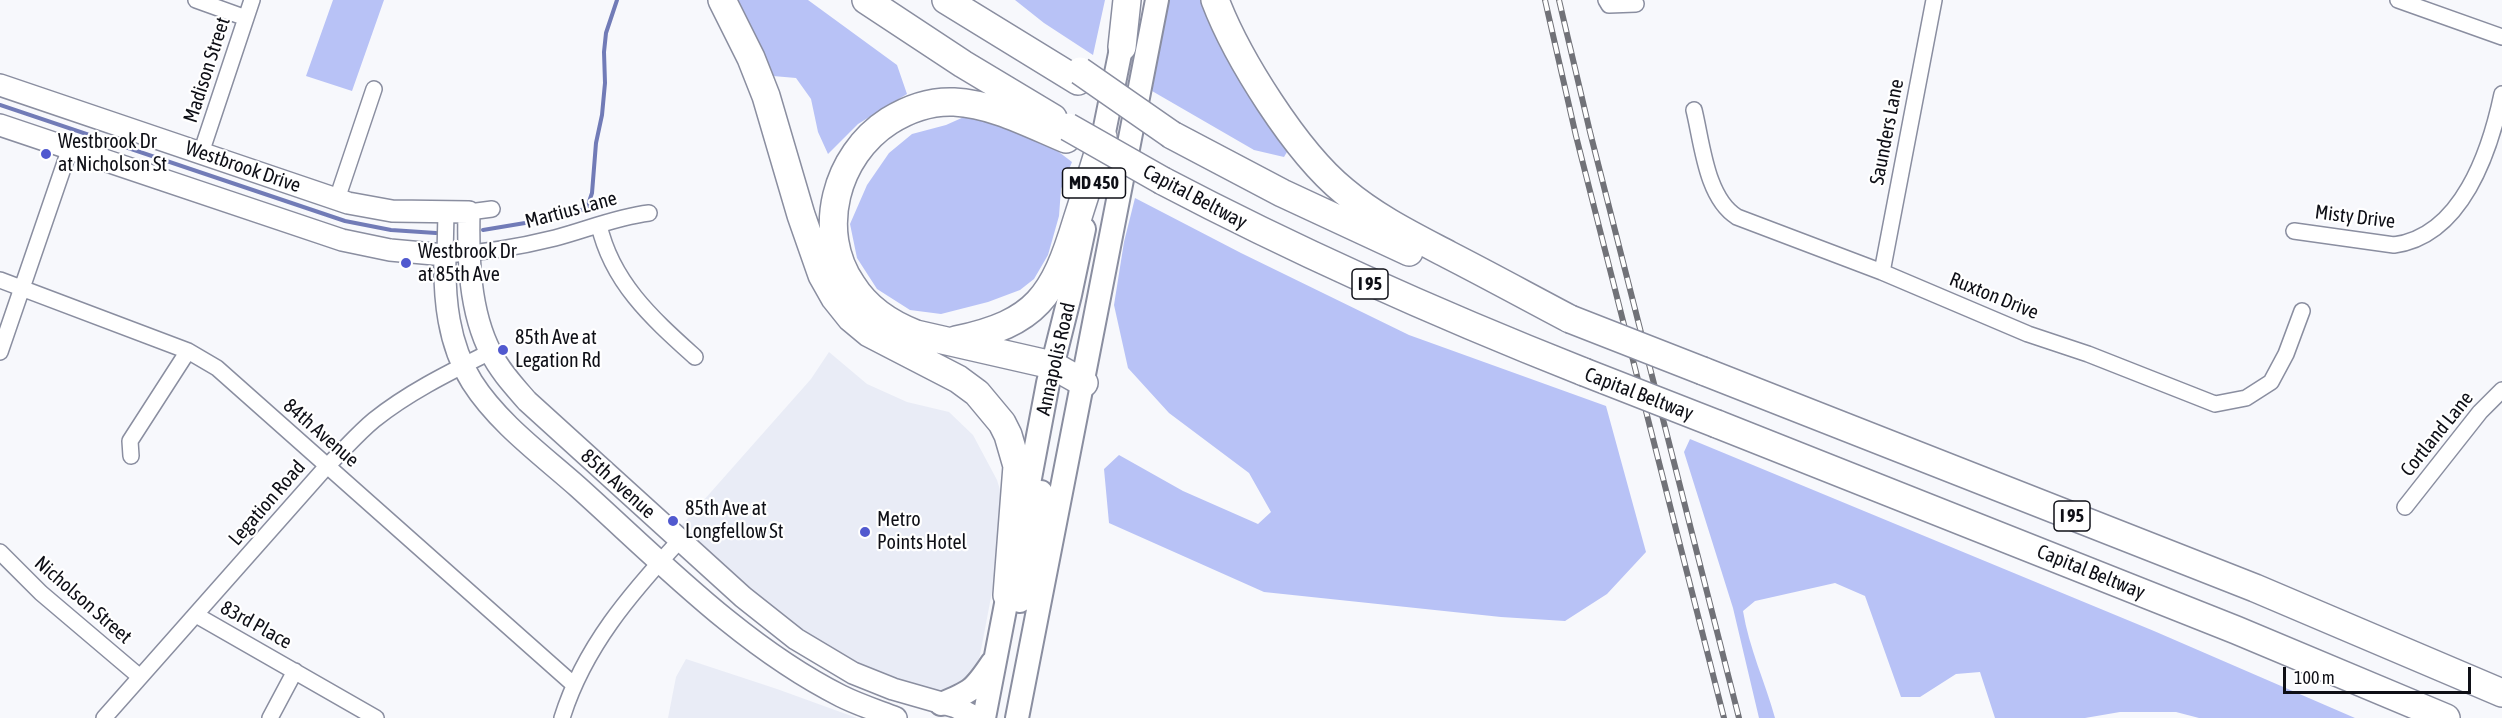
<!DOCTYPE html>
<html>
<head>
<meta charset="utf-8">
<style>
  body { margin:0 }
  #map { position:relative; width:2502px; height:718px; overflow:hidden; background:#f7f8fc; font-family:"Asap Condensed",sans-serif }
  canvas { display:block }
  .scale { position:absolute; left:2283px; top:667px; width:188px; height:27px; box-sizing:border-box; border:3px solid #0e0f16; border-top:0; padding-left:8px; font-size:18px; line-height:21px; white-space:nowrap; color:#0e0f16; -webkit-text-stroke:4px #fff; paint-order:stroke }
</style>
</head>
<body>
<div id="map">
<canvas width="2502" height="718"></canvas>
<div class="scale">100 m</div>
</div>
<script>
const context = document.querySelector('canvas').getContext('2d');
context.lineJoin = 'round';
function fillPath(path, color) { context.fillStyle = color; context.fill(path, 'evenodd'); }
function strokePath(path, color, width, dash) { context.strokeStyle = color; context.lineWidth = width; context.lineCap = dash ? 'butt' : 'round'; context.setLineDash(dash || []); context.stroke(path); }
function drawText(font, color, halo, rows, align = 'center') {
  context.font = font + ' "Asap Condensed",sans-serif'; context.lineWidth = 4.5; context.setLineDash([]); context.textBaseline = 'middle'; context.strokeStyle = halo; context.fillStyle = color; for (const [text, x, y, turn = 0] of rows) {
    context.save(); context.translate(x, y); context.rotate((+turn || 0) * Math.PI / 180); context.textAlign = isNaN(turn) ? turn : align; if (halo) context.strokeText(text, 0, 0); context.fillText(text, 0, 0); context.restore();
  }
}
fillPath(new Path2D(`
  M829 352 867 384 907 402 949 412 973 435 997 480 1007 513 980 655 972 684 950 698 896 683 802 634 769 611 680 527 811 379Z
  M686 659 777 689 857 718H668L676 677Z`), '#e9ecf6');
fillPath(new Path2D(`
  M333 0H384L352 91 306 76Z
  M734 0H808L897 65 907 94 858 124 828 154 818 132 811 99 796 78 773 76Z
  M1015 0H1105L1093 55 1044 23Z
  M1169 0H1205L1290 147 1284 157 1254 150 1152 91Z
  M975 112 1047 143 1072 162 1061 189 1059 216 1048 255 1034 279 1020 290 988 302 941 314 910 310 877 289 857 258 850 224 867 185 889 153 912 134 946 125Z
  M1135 198 1241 253 1409 335 1606 406 1646 552 1607 594 1565 621 1501 617 1264 592 1109 523 1104 469 1119 455 1183 491 1258 524 1271 512 1249 473 1169 413 1128 368 1114 305 1124 242Z
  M1690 439 2154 631 2355 718H2199L2176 712H2120L2085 718H1995L1980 672 1956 674 1920 697H1901L1865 596 1835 583 1755 601 1743 611C1749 648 1765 682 1775 718H1759L1733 608 1684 452Z`), '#b8c2f6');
strokePath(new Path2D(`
  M0 105 345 221 391 230 436 233
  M587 208 592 193 596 143 602 115 605 83 604 52 606 33 617 0
  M483 230 555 218 607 202`), '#717bb7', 4);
const street = new Path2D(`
  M196 0 246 18
  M1606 0 1609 5 1636 4
  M2398 0 2502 37
  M1694 110C1702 142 1706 198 1737 217L1882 272 2028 334 2088 354 2215 404 2246 398 2271 382 2286 354 2302 311
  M201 153 252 0
  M337 199 374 89
  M469 212 492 209
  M446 213 445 255C482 253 519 247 555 238 586 230 616 217 649 213
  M599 225C612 283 653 319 695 357
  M2294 231 2394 245C2462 236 2490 151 2502 94
  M1882 272 1934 0
  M0 280 188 351 217 368 573 684
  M0 352 70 148
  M131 456 130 441 188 351
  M2405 507 2480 412 2502 390
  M0 552 41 593 140 677
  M196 615 376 718
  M104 718 327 466C343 451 357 434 374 420 409 392 450 372 490 352
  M270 718 295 671
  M562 718C584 647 631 593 680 540`);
const secondary = new Path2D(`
  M0 85 348 203 392 211 469 212C468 257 469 311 491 353 500 371 514 386 527 401L743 597 796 639 853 673 893 689 956 707 977 718
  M0 125 342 240 390 250 445 255C444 298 448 344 472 382 498 423 542 455 578 487 659 560 743 647 841 696 859 705 878 711 896 718`);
const primary = new Path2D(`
  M1100 152 1125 29
  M1024 510 1048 383 1070 295 1084 229
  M1020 601 1041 492
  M941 704C971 692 974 690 992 663
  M984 718 1011 578
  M1017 718 1157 0`);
const highway = new Path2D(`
  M722 0 751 58 766 96 801 215 822 275 835 298 851 318 869 333 958 379 977 393 1002 423 1008 435 1017 466 1007 595
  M866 0 963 64 1053 118
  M946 0 1078 81
  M1215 0C1237 58 1296 152 1344 191 1376 218 1413 236 1449 255 1490 276 1530 298 1570 319
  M1122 47 1127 0
  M1172 135 1282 193 1409 252
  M1066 139C1030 124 993 104 954 102 931 101 908 109 889 121 836 155 815 231 852 285 867 309 890 324 916 334L1052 365 1084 383
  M1163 181C1300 253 1440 315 1584 372
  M956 340C1037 323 1054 296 1077 220 1086 192 1095 164 1103 137
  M1703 371 2255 588 2502 693
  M1717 424 2236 630 2446 718`);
strokePath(street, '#8a8ea0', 18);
strokePath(secondary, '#8a8ea0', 24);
strokePath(primary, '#8a8ea0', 26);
strokePath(highway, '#8a8ea0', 30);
strokePath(street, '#fff', 15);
strokePath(secondary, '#fff', 21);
strokePath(primary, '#fff', 22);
strokePath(highway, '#fff', 27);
const rail = new Path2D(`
  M1545 0 1576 136 1724 718
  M1559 0 1590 132 1739 718`);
strokePath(rail, '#717278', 6);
strokePath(rail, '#fff', 4, [11]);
const highwayBridge = new Path2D(`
  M1080 71 1172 135
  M1068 127 1163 181
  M1570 319 1703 371
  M1584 372 1717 424`);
strokePath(highwayBridge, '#8a8ea0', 30, []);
strokePath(highwayBridge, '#fff', 27);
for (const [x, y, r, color] of [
  [46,154,6,"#5159cf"],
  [406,263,6,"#5159cf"],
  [503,350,6,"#5159cf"],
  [673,521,6,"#5159cf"],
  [865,532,6,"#5159cf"]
]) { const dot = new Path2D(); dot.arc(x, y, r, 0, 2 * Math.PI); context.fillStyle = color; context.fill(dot); strokePath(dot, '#fff', 2); }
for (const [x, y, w] of [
  [1094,183,63],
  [1370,284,36],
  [2072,516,36]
]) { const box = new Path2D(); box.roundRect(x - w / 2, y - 15, w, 30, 4.5); context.fillStyle = '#fff'; context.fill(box); strokePath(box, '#0e0f16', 1.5); }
drawText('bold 18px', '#0e0f16', null, [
  ["MD 450",1094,183],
  ["I 95",1370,284],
  ["I 95",2072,516]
]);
drawText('20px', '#0e0f16', '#fff', [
  ["Madison Street",207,70,-72],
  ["Saunders Lane",1887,132,-79],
  ["Westbrook Drive",243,167,19],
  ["Capital Beltway",1195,197,28],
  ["Martius Lane",571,210,-15],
  ["Misty Drive",2355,217,7],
  ["Ruxton Drive",1994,296,22],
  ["Annapolis Road",1056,359,-77],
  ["Capital Beltway",1639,394,21],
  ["84th Avenue",321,433,41],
  ["Cortland Lane",2437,434,-51],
  ["85th Avenue",618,484,42],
  ["Legation Road",267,503,-49],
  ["Capital Beltway",2091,572,22],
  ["Nicholson Street",83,600,41],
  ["83rd Place",256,625,29]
]);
drawText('20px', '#0e0f16', '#fff', [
  ["Westbrook Dr",58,142],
  ["at Nicholson St",58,165],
  ["Westbrook Dr",418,252],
  ["at 85th Ave",418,275],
  ["85th Ave at",515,338],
  ["Legation Rd",515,361],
  ["85th Ave at",685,509],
  ["Longfellow St",685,532],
  ["Metro",877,520],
  ["Points Hotel",877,543]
], 'left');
</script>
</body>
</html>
